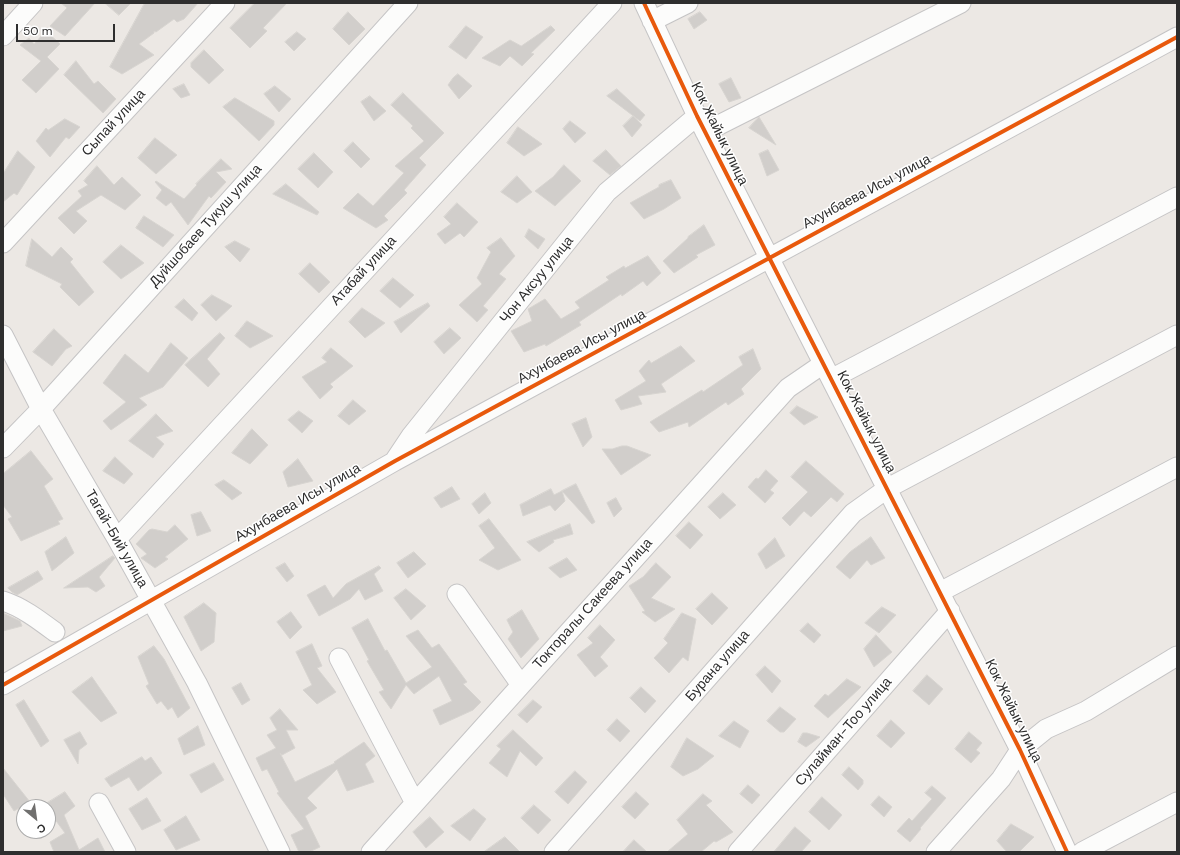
<!DOCTYPE html>
<html>
<head>
<meta charset="utf-8">
<style>
  body { margin:0 }
  #map { position:relative; width:1180px; height:855px; overflow:hidden; background:#ece8e4; font-family:"DM Sans",sans-serif }
  canvas { display:block }
  .frame { position:absolute; inset:0; border:4px solid #2e2e2e; pointer-events:none }
  .north { position:absolute; left:16px; top:799px; width:40px; height:40px; box-sizing:border-box; background:#fff; border:1px solid #ababab; border-radius:50%; rotate:151deg; font-size:11px; font-weight:700; line-height:16px; text-align:center; color:#2e2e2e }
  .north::after { content:''; display:block; margin:auto; width:14px; height:18px; background:#706f6e; clip-path:polygon(50% 0,100% 100%,50% 72%,0 100%) }
  .scale { position:absolute; left:16px; top:24px; width:99px; height:18px; box-sizing:border-box; border:2px solid #2e2e2e; border-top:0; padding-left:5px; font-size:12px; line-height:14px; white-space:nowrap; color:#2e2e2e; -webkit-text-stroke:3px #fff; paint-order:stroke }
</style>
</head>
<body>
<div id="map">
<canvas width="1180" height="855"></canvas>
<div class="frame"></div>
<div class="north">С</div>
<div class="scale">50 m</div>
</div>
<script>
const context = document.querySelector('canvas').getContext('2d');
context.lineJoin = 'round';
function fillPath(path, color) { context.fillStyle = color; context.fill(path, 'evenodd'); }
function strokePath(path, color, width, dash) { context.strokeStyle = color; context.lineWidth = width; context.lineCap = dash ? 'butt' : 'round'; context.setLineDash(dash || []); context.stroke(path); }
function drawText(font, color, halo, rows, align = 'center') {
  context.font = font + ' "DM Sans",sans-serif'; context.lineWidth = 3; context.setLineDash([]); context.textBaseline = 'middle'; context.strokeStyle = halo; context.fillStyle = color; for (const [text, x, y, turn = 0] of rows) {
    context.save(); context.translate(x, y); context.rotate((+turn || 0) * Math.PI / 180); context.textAlign = isNaN(turn) ? turn : align; if (halo) context.strokeText(text, 0, 0); context.fillText(text, 0, 0); context.restore();
  }
}
const building = new Path2D(`
  M61 3H95L65 36 50 26 67 8Z
  M105 3H131L119 15Z
  M145 3H198L184 19 177 22 174 19 156 32 154 31V33L139 44 154 55 122 74 110 67Z
  M255 3H287L263 28 267 31 250 48 230 28Z
  M348 12 365 29 349 45 333 29Z
  M700 12 707 20 694 29 688 19Z
  M466 26 483 37 466 59 449 47Z
  M551 26 555 30 531 53 534 54 522 66 510 56 500 66 482 58 510 40 521 46Z
  M46 31 60 44 47 57 59 69 36 93 22 80 41 61 20 45 29 38 34 44Z
  M297 32 306 39 294 51 285 42Z
  M204 50 224 70 209 84 191 67V63Z
  M76 61 94 84 98 81 116 99 103 113 64 75Z
  M458 74 472 86 459 99 448 85 453 78Z
  M731 78 741 98 729 102 719 84Z
  M184 84 190 95 181 98 173 89Z
  M275 86 291 99 279 112 264 94Z
  M617 89 645 115 640 121 607 96Z
  M403 93 444 133 419 158 426 165 404 190 407 193 384 216 388 220 376 228 343 208 358 193 373 206 404 173 395 166 424 141 411 128 413 126 391 105Z
  M370 96 386 111 374 121 361 102Z
  M235 98 274 121V125L259 141 223 107Z
  M633 116 642 125 632 137 623 126Z
  M759 117 776 145 749 128Z
  M65 119 80 127 69 139 66 137 50 157 36 141 46 128 48 130Z
  M570 121 586 133 575 143 563 129Z
  M518 127 542 144 524 156 507 143Z
  M155 138 177 155 156 174 138 158Z
  M353 142 370 159 361 168 344 151Z
  M606 150 621 166 610 175 593 161Z
  M768 150 779 170 767 176 759 154Z
  M18 151 35 167 17 195 14 193 3 202V174Z
  M314 153 333 172 318 188 298 169Z
  M221 159 232 169 216 172 226 182 211 198 209 196 188 225 171 202 166 206 156 198 162 190 155 182 156 181 184 199 197 185 196 184Z
  M564 165 581 181 555 206 535 191 553 177Z
  M97 166 114 185 122 177 141 195 125 210 101 195 76 211 87 221 74 234 58 218 82 196 78 191 88 185 84 181Z
  M517 176 532 192 517 203 501 192Z
  M671 180 681 198 664 209 644 219 630 203 659 187V185Z
  M286 184 319 212 317 215 273 194Z
  M457 203 478 222 464 237 460 233 445 244 437 234 451 224 444 217Z
  M144 216 174 235 163 247 136 228Z
  M704 225 715 245 696 255 698 257 674 273 663 261 688 238V237Z
  M529 229 545 239 538 249 525 237Z
  M501 238 515 256 499 274 506 279 483 306 488 310 477 322 459 305 482 284 477 278 491 252 487 248Z
  M32 239 52 257 61 247 73 259 70 262 94 292 79 306 60 287 62 284 26 266Z
  M235 241 250 249 240 262 225 247Z
  M121 245 144 263 121 279 103 262Z
  M648 256 661 273 647 286 643 281 622 296 621 294 579 322 581 325 546 346 545 344 524 352 511 331 532 321 528 309 545 299 561 319 580 308 575 302 609 280 606 277 624 266 625 268Z
  M310 263 330 282 319 293 299 274Z
  M393 278 414 295 400 308 380 291Z
  M212 295 232 306 216 321 201 305Z
  M184 299 198 313 192 321 175 307Z
  M428 303 430 306 401 333 394 322Z
  M362 308 385 323 365 338 349 322Z
  M247 321 273 336 250 348 235 336Z
  M450 328 461 338 444 354 434 342Z
  M54 329 72 346 66 349 52 366 33 352Z
  M220 333 225 338 207 359 220 374 208 387 185 365Z
  M171 343 188 358 163 387 139 398 147 405 111 430 103 421 126 402 103 383 125 354 148 373Z
  M681 346 695 361 661 384 666 392 638 396 642 404 621 410 615 400 646 381 639 371 649 360 651 363Z
  M331 348 353 366 330 384 333 387 320 399 302 377 327 362 322 358Z
  M753 349 761 369 741 389 744 394 728 405 726 402 689 427 688 422 659 432 650 422 702 390 703 392 743 365 739 357Z
  M353 400 366 411 349 425 338 416Z
  M797 406 818 417 804 425 790 413Z
  M299 411 313 421 302 433 288 420Z
  M156 414 173 431 156 437 164 444 153 458 129 441Z
  M586 418 592 437 583 447 572 424Z
  M252 429 268 445 250 464 232 453Z
  M622 446H627L651 455 621 475 602 449H612Z
  M31 451 53 479 44 486 63 519 58 521 60 524 21 541 8 519 12 517 3 505V474Z
  M115 457 133 474 124 484 103 471Z
  M298 459 313 481 288 487 283 472Z
  M806 461 844 494 837 502 831 497 811 517 804 511 790 526 782 518 808 492 791 477Z
  M766 470 778 481 770 490 774 493 765 503 748 487 756 478 758 479Z
  M224 480 242 493 232 500 215 485Z
  M576 484 595 522 592 524 562 491Z
  M452 487 460 499 441 508 434 498Z
  M551 489 554 495 562 491 565 501 555 511 550 505 523 516 520 505Z
  M485 493 491 503 479 514 472 504Z
  M723 493 736 505 720 519 708 507Z
  M616 498 622 509 614 517 607 503Z
  M201 512 211 531 197 536 191 515Z
  M489 519 521 560 498 570 479 560 495 548 479 526Z
  M689 522 703 535 690 549 676 536Z
  M570 524 573 534 553 540 554 542 539 552 527 542Z
  M175 525 188 539 165 557 168 559 155 568 141 558 147 554 136 544 149 530 152 529 167 532Z
  M66 537 74 553 52 571 45 552Z
  M871 537 885 558 871 565 867 560 850 579 836 567 850 552Z
  M775 538 785 556 766 569 758 554Z
  M414 552 426 564 408 578 397 563Z
  M113 556 115 558 99 577 105 586 96 592 88 587 64 588Z
  M567 558 577 570 560 578 549 568Z
  M285 563 294 576 287 582 276 568Z
  M656 563 671 577 651 598 675 609 655 622 642 612 645 611 629 586 643 577Z
  M379 566 381 568 374 574 383 591 365 600 359 589 350 599 319 616 307 595 325 585 333 598 346 584Z
  M38 571 43 579 17 595 12 592 8 588Z
  M406 589 426 606 411 620 394 598Z
  M712 593 728 608 712 625 696 609Z
  M204 603 216 613 214 642 201 651 184 617Z
  M882 607 896 615 879 633 865 623Z
  M522 610 539 639 521 658 508 639 513 632 507 620Z
  M291 612 302 627 290 639 277 622Z
  M3 613 20 621 22 626 3 631Z
  M682 613 696 619 688 661 683 657 669 673 654 658 668 643 664 639Z
  M368 619 385 651 387 650 406 683 432 667 406 636 418 630 432 648 439 644 467 682 463 684 481 702 473 710 440 725 433 710 452 701 439 676 414 694 406 685 391 709 379 692 384 690 367 661 369 660 352 628Z
  M808 623 821 635 814 643 800 631Z
  M600 625 615 640 600 657 608 666 595 677 577 655 593 643 588 638Z
  M876 635 892 652 874 667 864 649Z
  M312 644 322 666 317 668 336 692 317 704 303 690 312 685 296 652Z
  M154 646 164 659 190 708 178 718 172 707 168 710 161 701 157 704 146 686 149 684 138 657Z
  M765 666 781 681 772 693 756 675Z
  M927 675 943 689 929 705 913 691Z
  M92 677 117 713 101 722 72 692Z
  M847 679 861 687 828 718 814 706 825 694 828 696Z
  M241 683 250 700 242 705 232 688Z
  M641 687 656 701 645 713 630 698Z
  M24 700 49 741 41 747 16 705Z
  M533 700 542 707 527 723 518 715Z
  M780 707 796 719 784 732H780L767 721Z
  M280 709 298 730H286L295 748 282 755 280 753 295 782 335 763 334 762 364 742 375 756 365 764 374 782 347 791 337 769 307 798 317 808 305 816 320 847 309 852H299L291 835 304 829 277 793 279 792 267 769 262 771 256 758 276 748 267 735 277 730 270 718Z
  M617 719 630 731 620 742 607 730Z
  M891 720 905 733 891 748 877 736Z
  M734 721 749 731 740 748 719 736Z
  M198 726 205 745 184 755 178 739Z
  M513 730 543 758 536 766 520 751 507 777 489 763 501 749 497 746Z
  M80 732 87 744 79 750 78 764 64 740Z
  M969 732 982 743 976 750 980 753 971 763 955 749Z
  M803 733H807L820 737 806 747 798 742Z
  M687 738 714 756 698 769 683 776 671 767Z
  M142 757 145 761 151 757 162 773 138 791 129 777 111 787 105 779Z
  M214 763 224 780 201 793 190 775Z
  M849 767 863 780V784L858 790 842 775Z
  M3 768 30 802 14 811 3 794Z
  M575 771 587 782 568 804 555 792Z
  M748 785 760 795 752 804 740 794Z
  M932 786 946 798 920 828 921 829 910 842 897 831 909 818 912 821 932 799 925 793Z
  M65 792 75 806 64 815 79 850 98 838 105 852H54L50 842 65 833 48 810V807H46L44 805Z
  M636 792 649 804 635 819 622 807Z
  M703 794 712 801 706 805 733 832 716 842 714 841 701 852H667L688 834 677 820Z
  M879 796 892 807 884 817 871 805Z
  M822 797 842 815 829 830 809 812Z
  M147 798 161 821 142 830 129 809Z
  M534 805 551 820 538 834 521 818Z
  M474 809 486 819 470 841 451 826Z
  M186 816 200 840 176 850 164 830Z
  M430 817 444 832 426 848 413 832Z
  M1011 824 1034 837 1019 852H1007L997 841Z
  M795 827 811 841 801 852H774Z
  M505 837 520 852H484Z
  M634 840 647 852H623Z`);
fillPath(building, '#d1cecb');
strokePath(building, '#d7d4d0', 1);
const minor = new Path2D(`
  M644 3 697 116 1020 750 1067 852
  M652 21 688 3
  M3 36 33 3
  M705 132 961 3
  M3 243 225 3
  M3 335 41 409 117 539 197 683 280 852
  M831 379 1177 197
  M3 448 41 409 408 3
  M395 460 411 436 607 192 697 116
  M117 539 612 3
  M940 592 1177 467
  M457 594 521 685
  M3 601C22 607 39 620 55 632
  M339 658 415 803
  M3 685 395 461 1177 37
  M99 803 126 852
  M371 852 788 388 823 364
  M554 852 853 513 888 488 1177 335
  M738 852 950 611
  M936 852 1001 779 1020 750 1046 729 1086 711 1177 656
  M1082 852 1177 802`);
strokePath(minor, '#c5c4c5', 21);
strokePath(minor, '#fcfcfb', 19);
strokePath(new Path2D(`
  M644 3 697 116 1020 750 1067 852
  M3 685 395 461 1177 37`), '#e8590c', 4);
drawText('14px', '#2e2e2e', '#fff', [
  ["Сыпай улица",114,123,-47],
  ["Кок Жайык улица",719,134,64],
  ["Ахунбаева Исы улица",867,192,-28],
  ["Дуйшобаев Тукуш улица",206,226,-48],
  ["Атабай улица",364,271,-47],
  ["Чон Аксуу улица",537,280,-51],
  ["Ахунбаева Исы улица",582,347,-28],
  ["Кок Жайык улица",866,422,63],
  ["Ахунбаева Исы улица",298,503,-30],
  ["Тагай-Бий улица",116,539,60],
  ["Токторалы Сакеева улица",593,604,-48],
  ["Бурана улица",718,666,-49],
  ["Кок Жайык улица",1013,711,64],
  ["Сулайман-Тоо улица",844,732,-49]
]);
</script>
</body>
</html>
